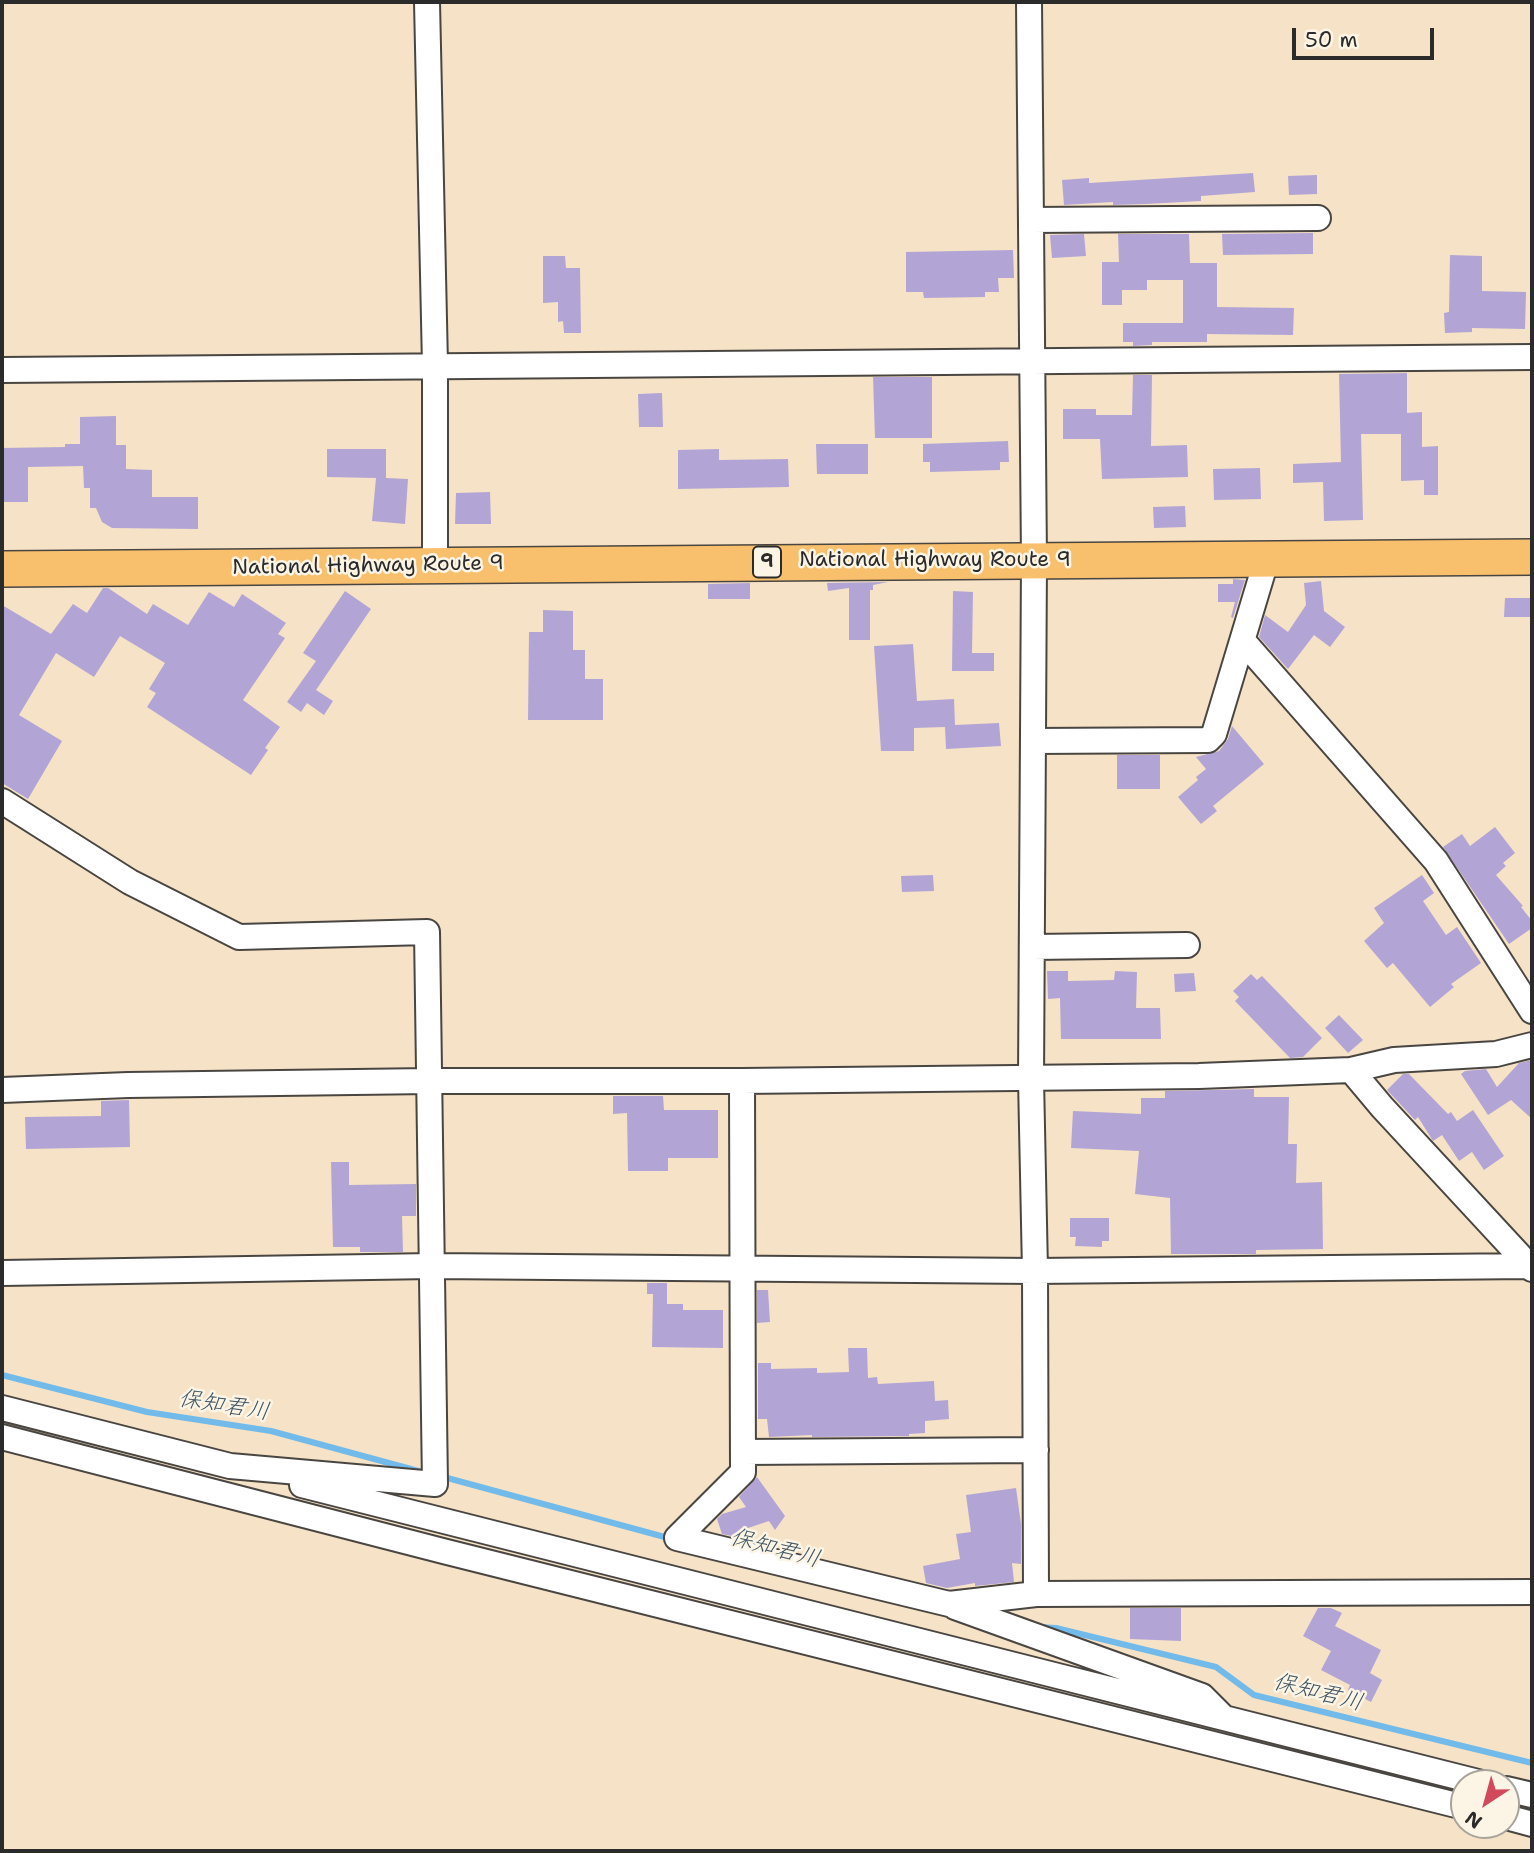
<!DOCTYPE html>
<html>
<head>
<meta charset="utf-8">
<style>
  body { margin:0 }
  #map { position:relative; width:1534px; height:1853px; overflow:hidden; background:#f6e2c6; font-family:"Shantell Sans",sans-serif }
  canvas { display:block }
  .frame { position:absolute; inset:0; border:4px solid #2b2b2b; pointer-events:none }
  .north { position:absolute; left:1450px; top:1769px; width:70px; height:70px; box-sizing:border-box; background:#fcf5e5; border:2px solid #a8a49b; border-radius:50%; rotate:216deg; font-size:19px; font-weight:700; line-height:28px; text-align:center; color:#2b2b2b }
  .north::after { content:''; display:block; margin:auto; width:24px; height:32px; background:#d1495b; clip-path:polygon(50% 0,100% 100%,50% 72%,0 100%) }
  .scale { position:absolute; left:1292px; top:28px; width:142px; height:32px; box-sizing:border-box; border:4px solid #2b2b2b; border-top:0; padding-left:9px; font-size:21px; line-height:24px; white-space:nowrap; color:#2b2b2b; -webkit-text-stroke:5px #fcf5e5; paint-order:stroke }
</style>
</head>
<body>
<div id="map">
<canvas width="1534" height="1853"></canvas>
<div class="frame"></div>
<div class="north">N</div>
<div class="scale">50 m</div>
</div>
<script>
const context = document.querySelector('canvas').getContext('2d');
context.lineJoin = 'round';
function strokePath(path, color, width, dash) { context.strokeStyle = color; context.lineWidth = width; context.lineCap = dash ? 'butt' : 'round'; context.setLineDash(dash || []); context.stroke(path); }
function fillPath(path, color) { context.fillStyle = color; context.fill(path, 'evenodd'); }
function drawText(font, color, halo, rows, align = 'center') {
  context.font = font + ' "Shantell Sans","Klee One",sans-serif'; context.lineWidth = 5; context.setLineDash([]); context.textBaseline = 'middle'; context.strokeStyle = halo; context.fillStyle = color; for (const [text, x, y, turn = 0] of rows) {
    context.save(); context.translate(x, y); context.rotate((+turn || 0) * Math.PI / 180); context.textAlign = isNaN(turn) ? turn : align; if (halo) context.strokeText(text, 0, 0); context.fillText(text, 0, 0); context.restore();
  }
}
strokePath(new Path2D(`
  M2 1375 147 1412 271 1431 422 1472
  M440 1476 672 1539
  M1039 1627 1056 1628 1216 1667 1254 1695 1532 1763`), '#72bae9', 6);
fillPath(new Path2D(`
  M1253 173 1255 192 1201 196V201L1145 204 1113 205V202L1064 205 1062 180 1089 178V183Z
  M1317 175V194L1289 195 1288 176Z
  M1313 233V254L1223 255 1222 234Z
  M1084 234 1086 256 1052 258 1050 235Z
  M1118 234H1189L1190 263H1217V307L1294 308 1293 335 1207 334V342H1152V345L1133 346V342H1123V323H1183V280H1147V290H1122V305H1102V262H1119Z
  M1013 250 1014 278H998L999 292H985V297L924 298 923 292H906V252Z
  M1450 255 1482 256V291L1526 292 1525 329 1472 328V332L1445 333 1444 313 1449 312Z
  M543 256H565L566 268H580L581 333H564L563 321 558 322V302L543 303Z
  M1407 373V413L1422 412V447L1438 446V495H1424V480L1401 481V434H1361L1363 520 1324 521 1323 482 1293 483V464L1341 462 1339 374Z
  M1133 375H1152L1151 446 1187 445 1188 477 1102 479 1100 439H1063V409H1096V415H1132Z
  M873 377H932V438H875Z
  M662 393 663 427H639L638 394Z
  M116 416V445H126V469L152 470V497H198V529L112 528 102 522 96 508H90V488H84L83 466 28 467V502H2V448L65 447V444H80V417Z
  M1008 441 1009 462H1000V470L930 472V462H923V444Z
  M816 444H868V474H817Z
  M327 449H386V478L408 479 405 524 372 521 376 478 327 477Z
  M719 449V460L788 459 789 487 678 489V450Z
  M1260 468 1261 499 1214 500 1213 469Z
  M490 492 491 524H455L456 493Z
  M1185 506 1186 527 1154 528 1153 507Z
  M1233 579 1245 580 1233 618 1231 617 1235 602H1218V584H1233Z
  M1321 581 1324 611 1345 627 1330 647 1314 635 1288 669 1259 637 1265 615 1288 632 1306 605 1304 583Z
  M888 582 873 585V590H870V640H849V588L828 591 827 583Z
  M750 583V599H708V584Z
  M103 588H108L147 614 153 604 188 625 209 592 234 607 242 594 286 623 278 634 285 638 243 700 280 727 265 748 268 750 251 775 147 707 156 693 149 689 165 663 120 636 94 677 56 653 19 715 62 741 28 799 2 783V605L51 634 73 604 87 613Z
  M345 591 371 609 316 690 333 701 324 715 307 703 301 712 287 702 316 661 303 653Z
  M953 591 973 592 972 653H994V671H952Z
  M1505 598H1532V617H1504Z
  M543 610 573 611V650H585V679H603V720H528L529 632H543Z
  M913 644 917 701 954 699 955 725 999 723 1001 746 946 749 945 727 914 728V751H881L874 646Z
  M1232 726 1264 764 1213 806 1217 811 1201 824 1178 797 1198 780 1196 777 1206 769 1196 757 1219 751 1228 739Z
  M1117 755H1160V789H1117Z
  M1495 827 1515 853 1503 863 1506 866 1496 875 1523 906 1521 907 1532 921V928L1509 944 1443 847 1462 834 1470 846Z
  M933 875 934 891 902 892 901 876Z
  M1422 875 1434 893 1423 901 1446 935 1457 927 1481 963 1451 984 1454 987 1430 1007 1393 963 1387 968 1364 941 1384 923 1374 908Z
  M1047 971H1068V981L1114 980 1115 971 1137 972 1136 1008H1160L1161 1039H1061L1060 998 1048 999Z
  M1194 973 1196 991 1175 992 1174 974Z
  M1251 974 1257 980 1262 976 1322 1038 1303 1057 1290 1058 1235 1001 1239 997 1233 991Z
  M1339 1015 1363 1040 1348 1053 1325 1028Z
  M1532 1060V1119L1511 1100 1488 1115 1461 1074 1465 1071 1486 1069 1497 1087 1519 1063Z
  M1403 1074H1409L1448 1114 1451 1112 1457 1121 1473 1110 1504 1156 1484 1170 1472 1152 1459 1161 1442 1135 1433 1141 1418 1117 1415 1120 1387 1090Z
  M1254 1089V1097H1289L1288 1144H1297L1296 1183 1322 1182 1323 1249 1256 1250V1254H1171L1170 1198 1135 1194 1139 1151 1071 1148 1073 1111 1141 1114V1098H1165V1091Z
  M613 1096H663L664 1110H718V1158H668V1171H628L627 1113 613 1114Z
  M129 1100 130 1147 26 1149 25 1117 101 1116V1101Z
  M331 1162H349V1185L416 1184V1216H402L403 1252H360V1247H333Z
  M1070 1218H1109V1241H1102V1247L1075 1246 1076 1237H1070Z
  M647 1283H667V1304H683V1310H723V1348L652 1347 653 1294H647Z
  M757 1290H768L770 1322 757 1323Z
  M848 1348H867L868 1378 877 1377 878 1384 934 1381 935 1401 948 1400 949 1419 925 1421V1433L909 1434V1436L812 1437V1435L769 1437 767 1419H758V1363H771V1369L817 1368V1373L849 1372Z
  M757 1477 785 1516 775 1530 769 1521 742 1530 743 1535 737 1537 722 1534 717 1519 722 1514 746 1507 739 1497Z
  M1016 1488 1021 1524V1564L1012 1563 1014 1582 975 1586V1583L947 1588 926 1583 923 1566 960 1559 956 1534 971 1532 966 1495Z
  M1130 1608H1181V1641L1130 1639Z
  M1318 1608H1331L1342 1613 1335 1626 1381 1650 1370 1673 1382 1680 1371 1702 1348 1690 1350 1685 1321 1670 1331 1651 1303 1636Z`), '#b2a5d6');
const minor = new Path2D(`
  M427 2 435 365V565
  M1029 2 1034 560 1031 1079 1035 1271 1036 1594
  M1031 220 1318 218
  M2 370 1532 357
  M1243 641 1436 861 1532 1011
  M1033 741 1208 740 1214 734 1267 558
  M2 801 130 882 239 937 427 932 435 1484 230 1466 2 1408
  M1033 947 1187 945
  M1351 1070 1382 1107 1532 1269
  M742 1081 743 1472 677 1538 949 1604 1036 1594 1532 1592
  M2 1090 128 1085 430 1081H742L1199 1076 1351 1070 1394 1060 1496 1054 1532 1045
  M2 1273 432 1266 1035 1271 1529 1266
  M2 1437 443 1551 1464 1807
  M743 1452 1036 1450
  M302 1485 1224 1718 1202 1696 955 1607
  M1224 1718 1482 1783
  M1506 1789 1532 1795
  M1506 1817 1532 1824`);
const highway = new Path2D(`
  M2 569 1532 557`);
strokePath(minor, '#494642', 28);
strokePath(highway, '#494642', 38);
strokePath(minor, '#fff', 24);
strokePath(highway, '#f8bf6c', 35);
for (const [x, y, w] of [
  [767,562,28]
]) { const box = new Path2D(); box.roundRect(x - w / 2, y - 15.5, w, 31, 5); context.fillStyle = '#fcf5e5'; context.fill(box); strokePath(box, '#2b2b2b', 2); }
drawText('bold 19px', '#2b2b2b', null, [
  ["9",767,562]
]);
drawText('21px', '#2b2b2b', '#fcf5e5', [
  ["National Highway Route 9",935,561],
  ["National Highway Route 9",368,566,-1]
]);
drawText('italic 23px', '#405664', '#fcf5e5', [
  ["保知君川",224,1406,9],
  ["保知君川",775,1549,15],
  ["保知君川",1318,1693,14]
]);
</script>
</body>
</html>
